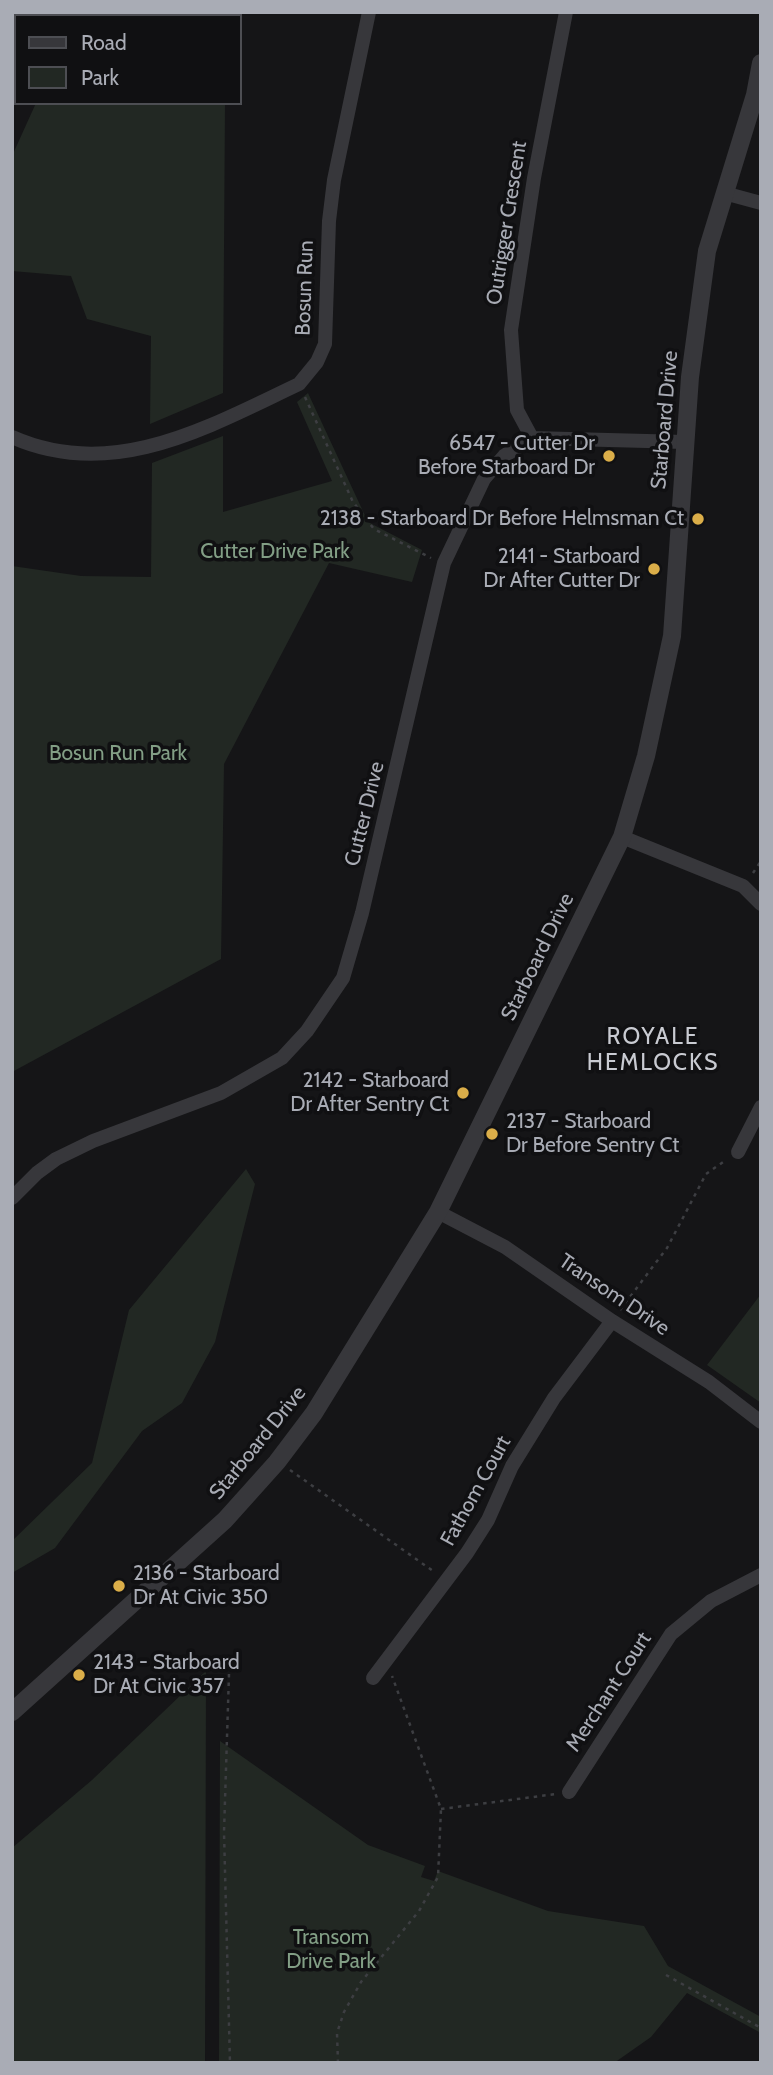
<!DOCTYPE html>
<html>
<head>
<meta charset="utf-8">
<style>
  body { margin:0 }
  #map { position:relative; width:773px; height:2075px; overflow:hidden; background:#151517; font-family:Cabin,sans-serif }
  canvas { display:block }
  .frame { position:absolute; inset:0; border:14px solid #a9acb5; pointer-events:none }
  .legend { position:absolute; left:14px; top:14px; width:228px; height:91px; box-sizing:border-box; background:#101012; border:2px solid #4d4e53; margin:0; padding:9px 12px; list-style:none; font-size:21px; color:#a9acb5 }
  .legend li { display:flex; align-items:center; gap:14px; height:35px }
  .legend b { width:35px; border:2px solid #4d4e53 }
</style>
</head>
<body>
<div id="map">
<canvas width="773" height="2075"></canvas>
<div class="frame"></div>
<ul class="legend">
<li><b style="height:9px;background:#37373b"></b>Road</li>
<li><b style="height:19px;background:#222823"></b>Park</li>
</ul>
</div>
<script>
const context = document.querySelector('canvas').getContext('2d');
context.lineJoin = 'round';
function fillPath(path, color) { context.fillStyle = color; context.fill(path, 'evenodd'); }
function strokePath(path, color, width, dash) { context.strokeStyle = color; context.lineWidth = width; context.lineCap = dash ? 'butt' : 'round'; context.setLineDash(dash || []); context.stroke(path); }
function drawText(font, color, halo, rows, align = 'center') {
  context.font = font + ' Cabin,sans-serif'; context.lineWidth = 7; context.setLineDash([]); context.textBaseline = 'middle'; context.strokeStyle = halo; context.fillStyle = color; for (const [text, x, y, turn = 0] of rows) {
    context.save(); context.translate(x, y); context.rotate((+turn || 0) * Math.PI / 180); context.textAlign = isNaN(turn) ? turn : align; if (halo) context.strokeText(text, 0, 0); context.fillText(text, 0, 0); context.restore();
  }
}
fillPath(new Path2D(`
  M102 12H225V16H100Z
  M36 103H225L223 393 150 424 151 336 87 319 71 276 12 271V156Z
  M308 393 368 522 422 550 412 582 329 563 224 764 221 959 12 1072V566L81 576 151 577 152 463 223 436V512L332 481 297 402Z
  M246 1169 255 1184 215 1342 182 1403 142 1431 55 1548 12 1573V1541L92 1463 129 1310Z
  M761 1294V1403L707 1365Z
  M206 1671 205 2063H12V1848L92 1780Z
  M220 1741 368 1845 425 1866 421 1877 434 1881 438 1871 548 1911 644 1926 668 1966 761 2017V2033L687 1993 651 2037 614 2063H219Z`), '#222823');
strokePath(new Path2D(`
  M305 397 353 502 374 529 431 558
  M753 873 761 861
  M620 1310 667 1248 706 1174 726 1160
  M290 1470 433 1571
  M229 1674 224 1832 230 2063
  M441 1809 556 1794
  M666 1975 761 2028
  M338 2063 337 2033 344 2012 361 1982 419 1911 438 1877 441 1809 392 1676`), '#3d3e42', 2.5, [3.5, 5]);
strokePath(new Path2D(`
  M724 193 761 203
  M12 437C113 482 208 427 299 384L317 362 325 344 329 221 334 180 369 12
  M532 438 517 410 511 330 534 178 566 12
  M622 837 743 886 761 904
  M738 1152 761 1107
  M12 1198 37 1173 56 1159 93 1141 221 1093 282 1058 307 1031 343 978 362 913 444 563 484 479 504 456 532 438 685 442
  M438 1212 505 1247 612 1321 709 1382 761 1422
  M373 1678 467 1553 488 1520 512 1466 554 1398 612 1321
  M569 1792 671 1634 711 1601 761 1575`), '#37373b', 14);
strokePath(new Path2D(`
  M12 1712 225 1520 277 1462 314 1413 438 1212 622 837 646 756 672 636 690 377 707 251 755 95 761 63`), '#37373b', 18);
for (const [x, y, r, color] of [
  [609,456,7,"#dbae49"],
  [698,519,7,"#dbae49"],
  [654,569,7,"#dbae49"],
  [463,1093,7,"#dbae49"],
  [492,1134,7,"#dbae49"],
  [119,1586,7,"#dbae49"],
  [79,1675,7,"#dbae49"]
]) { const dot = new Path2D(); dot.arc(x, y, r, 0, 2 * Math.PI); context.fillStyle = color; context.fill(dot); strokePath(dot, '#101012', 2.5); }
drawText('21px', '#a9acb5', '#101012', [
  ["Outrigger Crescent",507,223,-81],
  ["Bosun Run",305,288,-88],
  ["Starboard Drive",665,420,-85],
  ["Cutter Drive",365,814,-76],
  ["Starboard Drive",538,957,-64],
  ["Transom Drive",614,1295,34],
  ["Starboard Drive",258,1443,-51],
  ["Fathom Court",476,1491,-61],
  ["Merchant Court",609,1692,-57]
]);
drawText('21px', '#a9acb5', '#101012', [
  ["6547 - Cutter Dr",595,444],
  ["Before Starboard Dr",595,468],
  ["2138 - Starboard Dr Before Helmsman Ct",684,519],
  ["2141 - Starboard",640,557],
  ["Dr After Cutter Dr",640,581],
  ["2142 - Starboard",449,1081],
  ["Dr After Sentry Ct",449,1105],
  ["2137 - Starboard",506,1122,"left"],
  ["Dr Before Sentry Ct",506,1146,"left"],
  ["2136 - Starboard",133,1574,"left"],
  ["Dr At Civic 350",133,1598,"left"],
  ["2143 - Starboard",93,1663,"left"],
  ["Dr At Civic 357",93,1687,"left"]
], 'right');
drawText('21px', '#829e85', '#101012', [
  ["Cutter Drive Park",275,552],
  ["Bosun Run Park",118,754],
  ["Transom",331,1938],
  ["Drive Park",331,1962]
]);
context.letterSpacing = '2px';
drawText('23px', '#c9cbd2', '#101012', [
  ["ROYALE",653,1037],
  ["HEMLOCKS",653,1063]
]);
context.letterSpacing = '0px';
</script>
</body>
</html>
